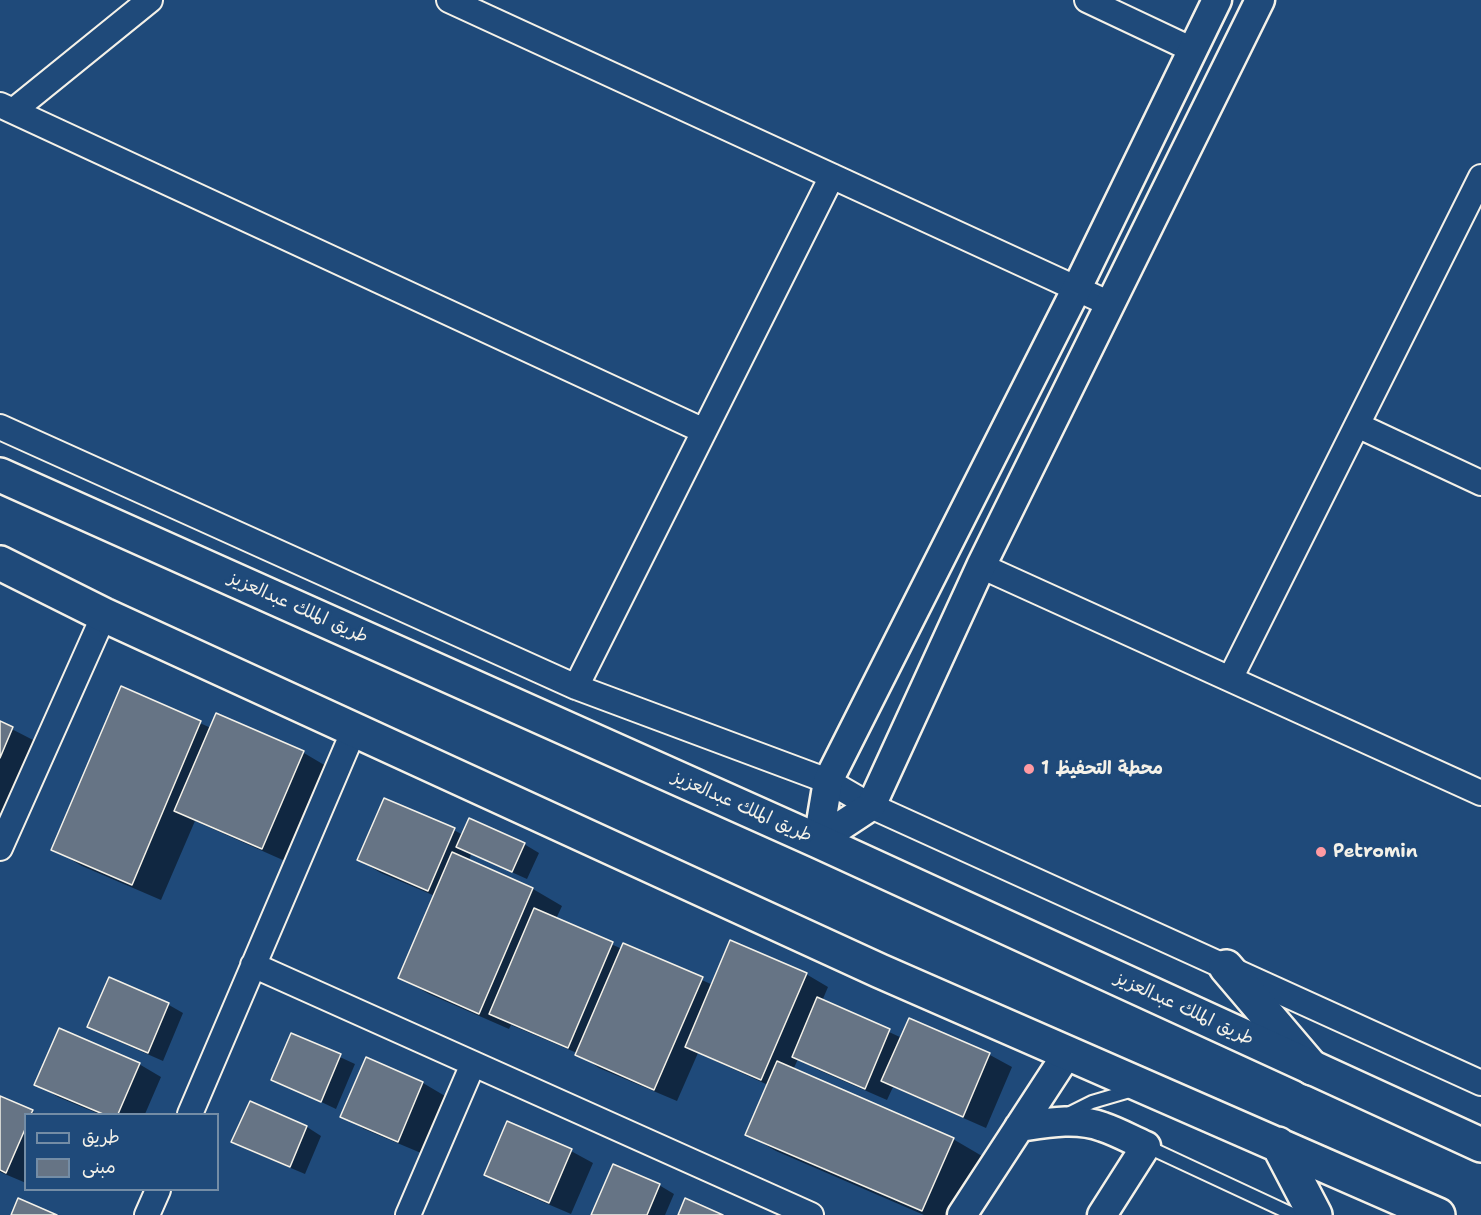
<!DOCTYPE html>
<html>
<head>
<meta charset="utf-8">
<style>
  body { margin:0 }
  #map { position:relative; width:1481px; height:1215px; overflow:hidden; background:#1f4a7a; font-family:"Shantell Sans","Playpen Sans Arabic",sans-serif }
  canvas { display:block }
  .legend { position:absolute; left:24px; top:1113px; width:195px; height:78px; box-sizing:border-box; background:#1f4a7a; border:2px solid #748da6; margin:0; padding:8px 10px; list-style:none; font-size:18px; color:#f4f1e8 }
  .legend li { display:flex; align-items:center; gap:12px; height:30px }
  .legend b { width:30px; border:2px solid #748da6 }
</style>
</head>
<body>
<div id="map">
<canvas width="1481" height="1215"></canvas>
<ul class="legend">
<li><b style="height:8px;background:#1f4a7a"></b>طريق</li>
<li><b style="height:16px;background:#667485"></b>مبنى</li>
</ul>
</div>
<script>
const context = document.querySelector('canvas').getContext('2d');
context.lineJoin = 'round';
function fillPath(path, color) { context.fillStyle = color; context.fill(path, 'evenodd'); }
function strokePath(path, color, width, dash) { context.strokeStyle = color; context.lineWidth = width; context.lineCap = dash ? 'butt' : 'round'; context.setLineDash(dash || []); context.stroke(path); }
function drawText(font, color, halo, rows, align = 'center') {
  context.font = font + ' "Shantell Sans","Playpen Sans Arabic",sans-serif'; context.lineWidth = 6; context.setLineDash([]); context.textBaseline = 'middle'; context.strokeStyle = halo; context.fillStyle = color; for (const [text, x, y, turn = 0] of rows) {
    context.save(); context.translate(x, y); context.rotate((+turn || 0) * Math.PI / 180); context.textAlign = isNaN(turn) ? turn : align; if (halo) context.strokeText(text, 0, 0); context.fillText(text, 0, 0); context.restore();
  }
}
fillPath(new Path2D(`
  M121 688 211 728 217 715 304 753 326 766 285 861 195 821 161 900 82 866 53 849Z
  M0 723 35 741 0 822Z
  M454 830 463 835 524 844 539 853 527 879 471 854 469 861 533 889 562 906 556 919 622 949 624 945 713 985 806 974 828 987 822 1001 902 1038 909 1020 990 1055 1012 1067 986 1128 893 1087 887 1100 816 1069 798 1059 793 1070 953 1139 982 1156 957 1215H924L776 1151 747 1134 768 1085 698 1053 677 1101 599 1068 577 1053 511 1025 509 1029 429 994 400 978 435 896 381 873 359 860Z
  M110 979 169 1005 183 1013 163 1061 104 1035 89 1026Z
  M292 1035 355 1064 336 1109 273 1079Z
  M366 1059 423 1083 445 1096 421 1153 364 1129 342 1116Z
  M139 1064 161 1077 145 1114H99L58 1097 36 1084Z
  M0 1098 37 1114H26V1183L0 1172Z
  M250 1103 307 1127 321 1136 305 1174 248 1150 233 1141Z
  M571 1151 593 1163 571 1214 508 1187 486 1174Z
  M659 1185 674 1194 665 1215H593Z`), '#0007');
const building = new Path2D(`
  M121 686 201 721 132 885 51 850Z
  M216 713 304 751 262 849 174 811Z
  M0 721 13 727 0 758Z
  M384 798 455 828 428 891 357 860Z
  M469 818 525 843 512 872 456 847Z
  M452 852 533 888 479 1014 398 978Z
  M534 908 613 942 568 1048 489 1014Z
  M730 940 807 973 761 1080 685 1047Z
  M623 943 703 977 654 1090 575 1055Z
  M109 977 169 1003 148 1053 87 1027Z
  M817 997 890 1029 865 1089 792 1057Z
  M909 1018 990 1053 963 1117 881 1081Z
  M59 1028 140 1063 118 1114H103L34 1085Z
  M291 1033 341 1054 321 1102 271 1080Z
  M366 1057 423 1082 398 1142 340 1117Z
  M777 1061 954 1138 922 1211 745 1135Z
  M0 1096 33 1110 31 1114H26V1127L6 1173 0 1170Z
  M250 1101 307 1126 290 1167 231 1142Z
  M507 1121 572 1149 549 1203 484 1175Z
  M613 1164 660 1184 647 1215H591Z
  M18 1198 57 1215H11Z
  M685 1198 723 1215H678Z`);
fillPath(building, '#667485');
strokePath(building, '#f4f1e8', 1.5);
const service = new Path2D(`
  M1066 1115 1092 1102 1133 1090
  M1146 1146 1294 1215`);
const minor = new Path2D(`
  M449 0 1110 304
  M1087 0 1193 50
  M0 105 704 431
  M13 111 150 0
  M1357 425 1481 483
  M0 427 576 687 828 781 871 806 1481 1083
  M981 566 1481 793
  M1230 679 1481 177
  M576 687 832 176
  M0 848 104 615
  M253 965 811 1215
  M190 1114 354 730
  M147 1215 158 1190
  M408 1215 473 1064`);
const tertiary = new Path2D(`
  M818 841 871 806 981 566 1260 0
  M818 841 828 781 1077 288 1217 0
  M1019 1127C1046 1123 1076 1117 1103 1127 1118 1132 1132 1140 1146 1146L1102 1215
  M962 1215 1067 1054`);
const primary = new Path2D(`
  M1226 967 1312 1068`);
const trunk = new Path2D(`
  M0 475 818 841 1481 1145
  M0 563 104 615 880 971 1438 1215
  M1278 1144 1315 1215`);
strokePath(service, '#f4f1e8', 16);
strokePath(minor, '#f4f1e8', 28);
strokePath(tertiary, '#f4f1e8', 33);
strokePath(primary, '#f4f1e8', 38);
strokePath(trunk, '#f4f1e8', 38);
strokePath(service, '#1f4a7a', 12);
strokePath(minor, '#1f4a7a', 24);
strokePath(tertiary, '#1f4a7a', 28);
strokePath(primary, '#1f4a7a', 33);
strokePath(trunk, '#1f4a7a', 33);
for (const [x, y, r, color] of [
  [1029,769,6,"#ff9aa2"],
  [1321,852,6,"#ff9aa2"]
]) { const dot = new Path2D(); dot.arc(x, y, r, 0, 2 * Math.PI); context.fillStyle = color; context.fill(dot); strokePath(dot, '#1f4a7a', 2); }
drawText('18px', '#f4f1e8', '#1f4a7a', [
  ["طريق الملك عبدالعزيز",298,608,24],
  ["طريق الملك عبدالعزيز",742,807,24],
  ["طريق الملك عبدالعزيز",1184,1009,25]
]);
drawText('bold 18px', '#f4f1e8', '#1f4a7a', [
  ["محطة التحفيظ 1",1041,769],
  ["Petromin",1333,852]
], 'left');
</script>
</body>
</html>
